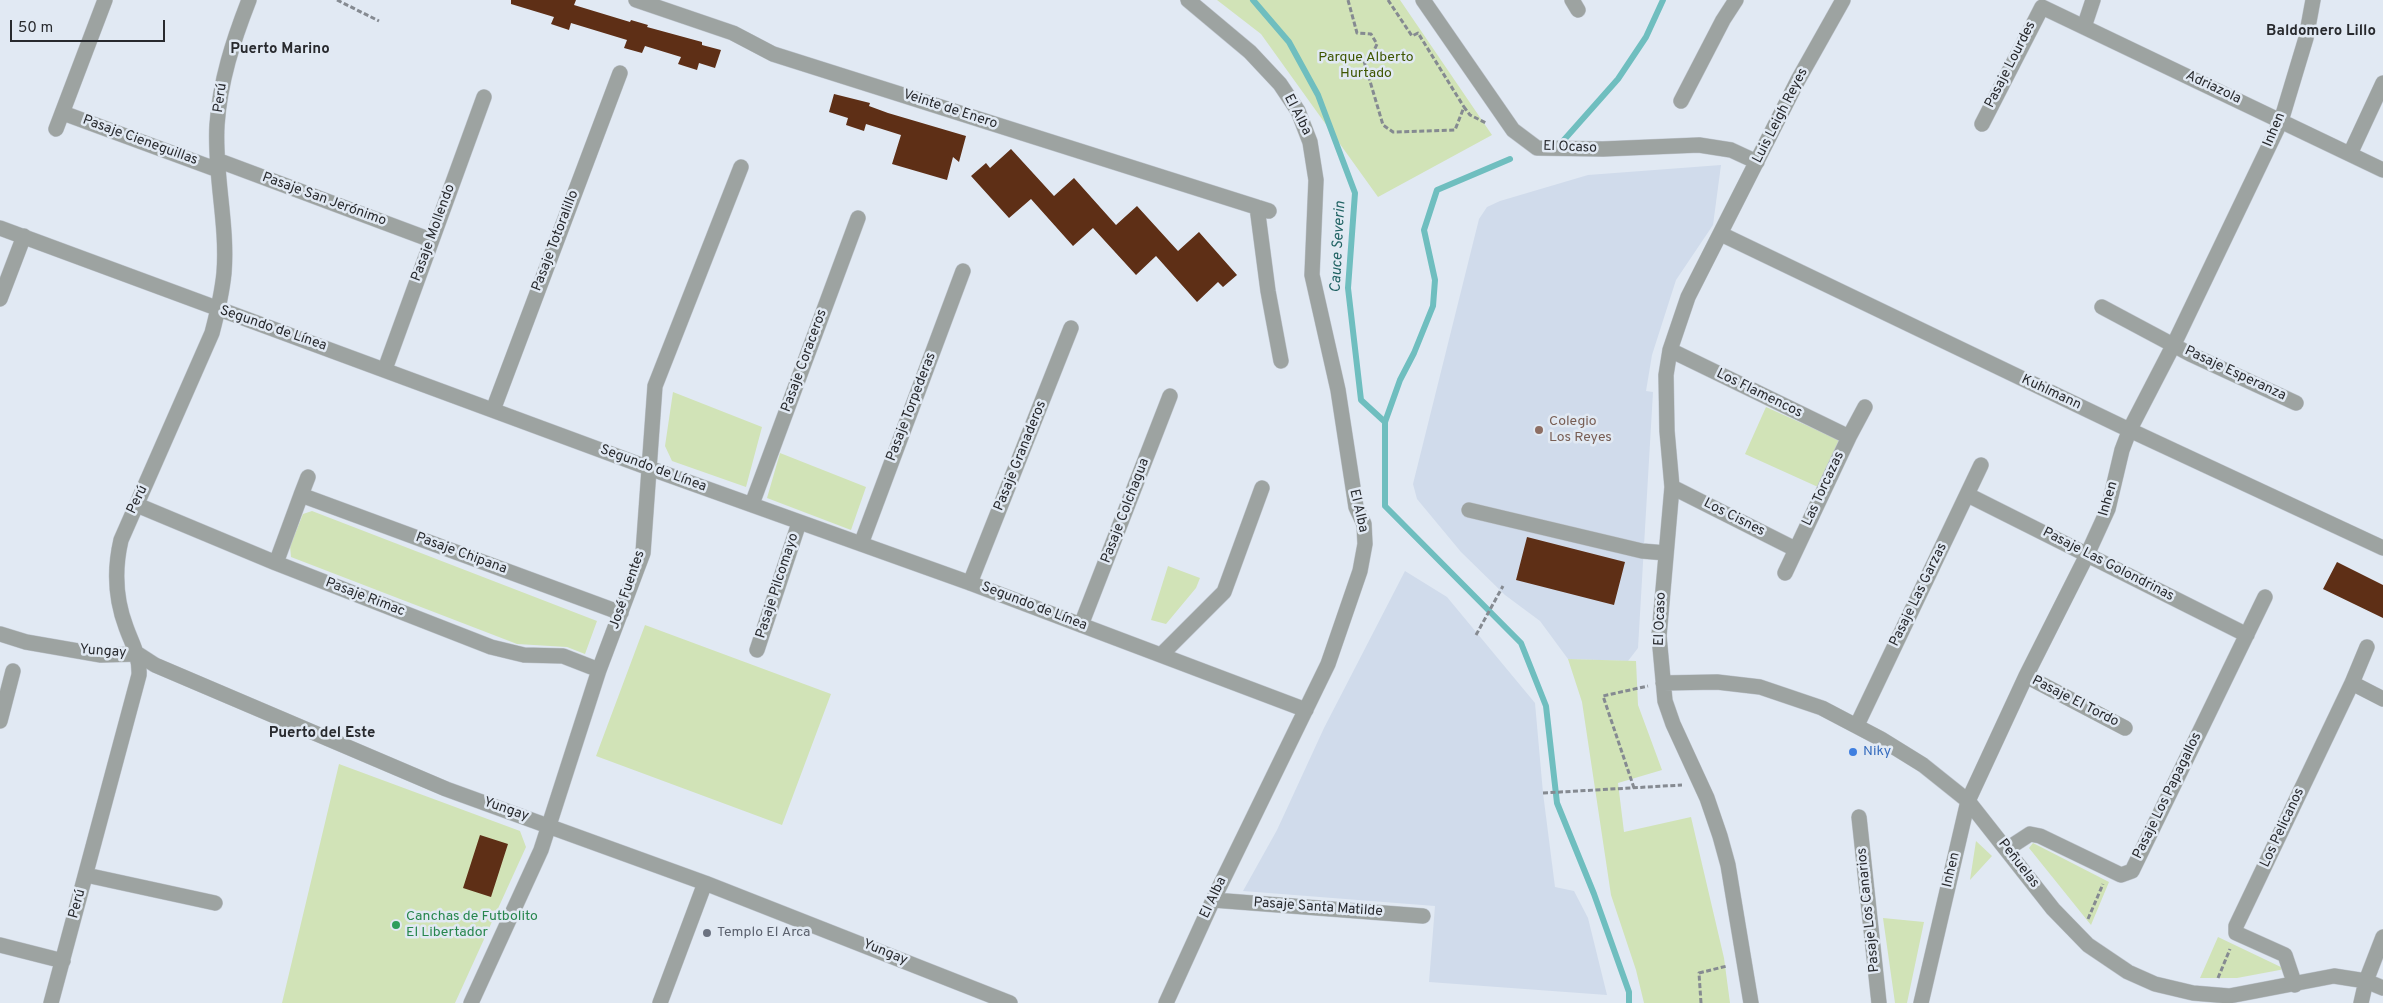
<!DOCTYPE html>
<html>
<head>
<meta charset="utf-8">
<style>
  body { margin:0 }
  #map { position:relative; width:2383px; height:1003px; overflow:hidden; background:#e1e9f3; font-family:Overpass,sans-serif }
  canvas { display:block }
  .scale { position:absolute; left:10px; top:20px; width:155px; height:22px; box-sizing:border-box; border:2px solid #282a2e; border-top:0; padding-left:6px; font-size:15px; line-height:18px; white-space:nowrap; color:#282a2e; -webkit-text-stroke:4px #e1e9f3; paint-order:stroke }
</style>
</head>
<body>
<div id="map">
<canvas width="2383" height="1003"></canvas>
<div class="scale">50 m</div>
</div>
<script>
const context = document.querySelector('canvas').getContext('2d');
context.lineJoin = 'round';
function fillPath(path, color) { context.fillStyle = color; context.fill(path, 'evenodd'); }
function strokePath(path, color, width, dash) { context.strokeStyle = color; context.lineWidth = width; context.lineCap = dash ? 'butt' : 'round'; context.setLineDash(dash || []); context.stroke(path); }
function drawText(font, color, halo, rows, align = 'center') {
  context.font = font + ' Overpass,sans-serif'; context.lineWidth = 5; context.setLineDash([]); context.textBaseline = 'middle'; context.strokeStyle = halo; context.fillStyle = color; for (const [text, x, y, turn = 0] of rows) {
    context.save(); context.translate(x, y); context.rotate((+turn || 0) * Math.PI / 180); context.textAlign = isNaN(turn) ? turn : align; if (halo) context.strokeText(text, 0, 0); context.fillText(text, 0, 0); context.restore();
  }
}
fillPath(new Path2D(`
  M1721 165 1713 225 1676 280 1652 355 1646 391 1653 392 1638 648 1628 661 1568 659 1540 621 1505 595 1461 552 1417 499 1413 484 1479 219 1487 207 1500 201 1588 175Z
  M1405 571 1447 597 1535 703 1543 793 1555 887 1574 891 1588 918 1607 995 1429 982 1435 906 1243 891 1277 830 1324 728Z`), '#d0dbeb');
fillPath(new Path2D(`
  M1217 0H1400L1492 135 1378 197 1261 34Z
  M673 392 762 427 746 487 672 461 665 446Z
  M1766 407 1839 440 1818 487 1745 454Z
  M780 453 866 487 851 530 767 498Z
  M312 511 597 621 585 654 567 647 517 644 291 557 290 546 303 514Z
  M1168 566 1200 578 1196 588 1166 624 1151 620Z
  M645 625 831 694 782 825 596 756Z
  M1568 659 1636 661 1638 705 1662 770 1618 783 1624 832 1691 817 1724 958 1730 1003H1644L1636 970 1611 895 1582 702Z
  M339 764 520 831 526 847 455 1003H282Z
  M1976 841 1992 856 1970 880Z
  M2033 843 2109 882 2091 925 2029 848Z
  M1883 918 1924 922 1907 1003H1895Z
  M2218 937 2285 969 2237 978H2200Z`), '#d1e3b7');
strokePath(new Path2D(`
  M1253 0 1289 42 1318 95 1355 193 1348 288 1361 400 1385 422
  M1563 141 1618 79 1646 37 1663 0
  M1510 159 1437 190 1424 230 1435 280 1433 306 1414 353 1400 380 1385 422V506L1521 643 1546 706 1557 803 1594 894 1629 992V1003`), '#6fbebf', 6);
fillPath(new Path2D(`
  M511 0H576L574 5 630 22 631 20 648 25 647 27 702 42V45L721 50 715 68 699 63 697 70 678 64 681 57 645 46 642 53 624 48 627 40 571 23 569 30 551 24 554 17 511 4Z
  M834 94 870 103 869 106 888 113 966 136 959 162 953 157 947 180 892 164 901 135 866 124 864 131 846 125 848 118 829 112Z
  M1011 149 1054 196 1074 178 1116 225 1137 206 1178 251 1199 232 1237 275 1223 287 1218 282 1197 302 1156 256 1136 275 1093 228 1073 246 1031 199 1009 218 971 176 986 163 990 168Z
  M1527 537 1625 562 1614 605 1516 580Z
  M2337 562 2383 585V618L2323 589Z
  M480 835 508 844 491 897 463 888Z`), '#5e2f16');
const minor = new Path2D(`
  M636 0 733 33 773 54 1269 211
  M1423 0 1513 130 1537 148 1603 149 1699 145 1731 150 1757 162
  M1572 0 1578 10
  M2084 27 2093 0
  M1681 101 1723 20 1736 0
  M63 113 218 170
  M1982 124 2042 7 2383 170
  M56 129 105 0
  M2350 154 2383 83
  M217 160 431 240
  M1257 207 1268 291 1281 361
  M0 228 649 468 970 583 1306 710
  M1721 234 2121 426 2383 548
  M0 299 24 236
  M2102 307 2190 354 2296 403
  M1670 350 1849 437
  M385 369 484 97
  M493 410 620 73
  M1672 487 1795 549
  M301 495 308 477
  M1968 495 2247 635
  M752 504 858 218
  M137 505 276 563 491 647 524 655 563 656 599 670
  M1469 510 1642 551 1666 553
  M861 544 963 271
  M276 563 301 495 621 613
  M1785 573 1849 437 1865 407
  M970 583 1071 328
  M1081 625 1170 396
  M0 634 26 642 101 655 138 654 155 665 446 789 705 883 1010 1003
  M757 650 799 523
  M1161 655 1224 592 1262 488
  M2026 676 2125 728
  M1663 683 1717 682 1760 687 1822 708 1881 739 1923 765 1968 801 2053 909 2088 945 2128 972 2155 984 2193 993 2229 996 2334 976 2366 981 2383 988
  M2352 683 2383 699
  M0 721 13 671
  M1857 725 1981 465
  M1859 817 1879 1003
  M2007 849 2030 834 2040 836 2121 875 2132 871 2265 597
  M86 875 215 903
  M1213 900 1423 916
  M0 945 63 961
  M2295 985 2285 955 2236 933V926L2352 683 2367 647
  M51 1003 139 675C140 656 132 644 126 627 115 598 114 570 121 540L212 333C217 314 222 293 224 273 228 224 214 174 217 125 220 81 233 41 249 0
  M471 1003 541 850 599 670 643 553 655 386 741 167
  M660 1003 705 883
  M1166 1003 1213 900 1328 664 1360 571 1365 544 1364 524 1356 507 1338 390 1312 275 1316 180 1310 142 1298 111 1280 84 1250 52 1188 0
  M1751 1003 1728 865 1720 836 1707 798 1673 724 1665 701 1659 636 1672 487 1667 431 1666 375 1670 350 1688 297 1798 80 1843 0
  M1921 1003 1968 801 2026 676 2087 555 2108 509 2122 450 2130 429 2174 344 2281 121 2306 38 2313 0
  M2361 1003 2366 981 2383 937`);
strokePath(minor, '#c0c7d0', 16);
strokePath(new Path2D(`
  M337 0 379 21
  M1348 0 1357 33 1371 34 1377 44 1371 57 1364 61 1383 125 1393 132 1455 130 1464 107 1470 115 1486 123
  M1388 0 1412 36 1418 33 1464 107
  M1476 635 1503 586
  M1634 788 1603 696 1648 686
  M1543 793 1682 785
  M2088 919 2103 884
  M2218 978 2230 949
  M1701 1003 1699 973 1727 966`), '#858a91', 3, [5, 2.5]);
strokePath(minor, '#9da3a1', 15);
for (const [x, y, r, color] of [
  [1539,430,5,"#8d6e63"],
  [1853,752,5,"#3f7fe0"],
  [396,925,5,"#2e9e5b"],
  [707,933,5,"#6b7280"]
]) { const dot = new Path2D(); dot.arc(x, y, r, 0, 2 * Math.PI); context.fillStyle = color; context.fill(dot); strokePath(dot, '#e1e9f3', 2); }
drawText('14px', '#3e5600', '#e1e9f3', [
  ["Parque Alberto",1366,58],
  ["Hurtado",1366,74]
]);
drawText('14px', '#282a2e', '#e1e9f3', [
  ["Pasaje Lourdes",2011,65,-63],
  ["Adriazola",2213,88,25],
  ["Perú",221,98,-82],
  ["Veinte de Enero",950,110,18],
  ["El Alba",1297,115,63],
  ["Luis Leigh Reyes",1781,116,-63],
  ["Inhen",2275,130,-67],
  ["Pasaje Cieneguillas",140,141,20],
  ["El Ocaso",1570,148,2],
  ["Pasaje San Jerónimo",324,200,20],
  ["Pasaje Mollendo",434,233,-70],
  ["Pasaje Totoralillo",556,241,-69],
  ["Segundo de Línea",273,329,19],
  ["Pasaje Coraceros",805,361,-70],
  ["Pasaje Esperanza",2235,374,25],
  ["Kuhlmann",2051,393,25],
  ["Los Flamencos",1759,394,26],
  ["Pasaje Torpederas",912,407,-69],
  ["Pasaje Granaderos",1021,456,-68],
  ["Segundo de Línea",653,469,20],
  ["Las Torcazas",1824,489,-65],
  ["Inhen",2109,499,-74],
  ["Perú",138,500,-64],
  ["Pasaje Colchagua",1126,511,-69],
  ["El Alba",1358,511,77],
  ["Los Cisnes",1734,518,27],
  ["Pasaje Chipana",461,554,20],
  ["Pasaje Las Golondrinas",2108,565,27],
  ["Pasaje Pilcomayo",778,586,-72],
  ["José Fuentes",628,590,-71],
  ["Pasaje Las Garzas",1919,595,-64],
  ["Pasaje Rimac",365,598,21],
  ["Segundo de Línea",1034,607,21],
  ["El Ocaso",1661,619,-88],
  ["Yungay",103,652,4],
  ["Pasaje El Tordo",2075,702,27],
  ["Pasaje Los Papagallos",2168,796,-64],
  ["Yungay",506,810,19],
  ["Los Pelicanos",2283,828,-65],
  ["Peñuelas",2018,864,52],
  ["Inhen",1952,870,-77],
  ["El Alba",1214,898,-65],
  ["Perú",78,904,-75],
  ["Pasaje Santa Matilde",1318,908,4],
  ["Pasaje Los Canarios",1869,910,-96],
  ["Yungay",885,953,22]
]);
drawText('14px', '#785e54', '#e1e9f3', [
  ["Colegio",1549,422],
  ["Los Reyes",1549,438]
], 'left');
drawText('14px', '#366cbe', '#e1e9f3', [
  ["Niky",1863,752]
], 'left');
drawText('14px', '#27864d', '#e1e9f3', [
  ["Canchas de Futbolito",406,917],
  ["El Libertador",406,933]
], 'left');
drawText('14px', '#5b616d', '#e1e9f3', [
  ["Templo El Arca",717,933]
], 'left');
drawText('bold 15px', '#282a2e', '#e1e9f3', [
  ["Baldomero Lillo",2321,32],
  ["Puerto Marino",280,50],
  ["Puerto del Este",322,734]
]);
drawText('italic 15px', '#216364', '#e1e9f3', [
  ["Cauce Severin",1339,247,-87]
]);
</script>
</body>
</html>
